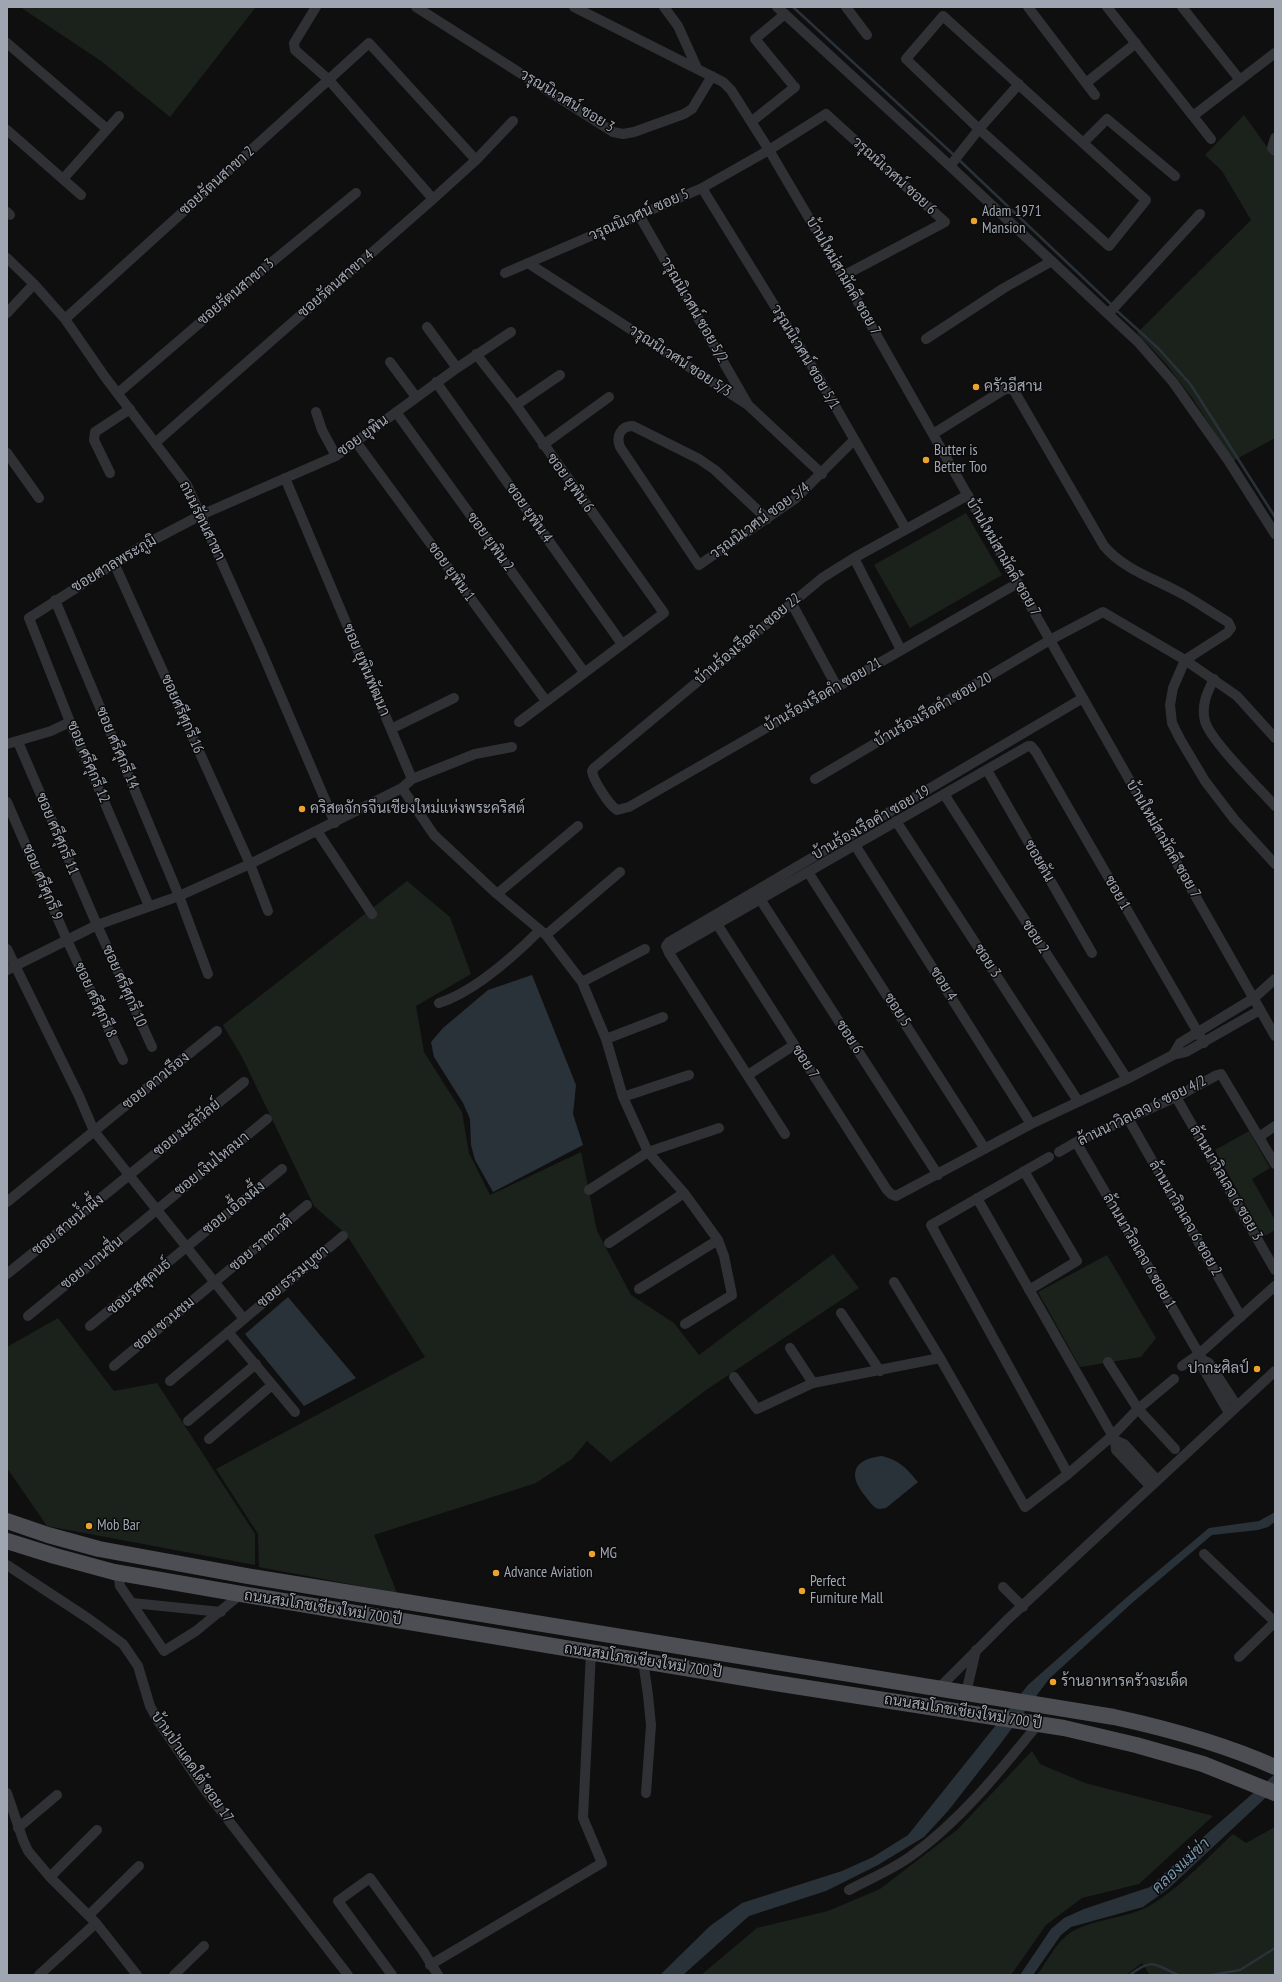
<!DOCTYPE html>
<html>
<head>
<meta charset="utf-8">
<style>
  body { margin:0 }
  #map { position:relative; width:1282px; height:1982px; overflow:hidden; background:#0f0f10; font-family:"PT Sans Narrow",sans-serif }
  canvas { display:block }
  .frame { position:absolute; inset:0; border:8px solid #a0a6b1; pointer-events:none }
</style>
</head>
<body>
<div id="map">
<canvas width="1282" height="1982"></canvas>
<div class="frame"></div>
</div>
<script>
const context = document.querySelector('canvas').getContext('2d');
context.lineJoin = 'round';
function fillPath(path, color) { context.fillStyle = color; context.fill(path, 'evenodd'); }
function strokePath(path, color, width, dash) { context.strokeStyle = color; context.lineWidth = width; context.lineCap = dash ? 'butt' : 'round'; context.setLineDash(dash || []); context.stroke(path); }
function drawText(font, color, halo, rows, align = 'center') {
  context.font = font + ' "PT Sans Narrow",Sarabun,sans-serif'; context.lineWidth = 3; context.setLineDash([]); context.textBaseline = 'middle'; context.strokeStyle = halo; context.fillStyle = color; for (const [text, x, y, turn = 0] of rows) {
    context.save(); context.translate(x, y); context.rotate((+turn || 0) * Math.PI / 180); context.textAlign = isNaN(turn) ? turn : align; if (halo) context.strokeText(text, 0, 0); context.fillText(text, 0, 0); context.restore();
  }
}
fillPath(new Path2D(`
  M20 7H256L170 117 101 61Z
  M1244 115 1275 158V438L1233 461 1193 399 1167 365 1137 333 1251 220 1222 171 1205 155Z
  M966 513 1002 575 910 628 874 565Z
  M407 881 450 917 471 974 416 1006 424 1052 462 1112 469 1153 490 1195 581 1152 597 1231 631 1295 674 1323 699 1355 833 1254 859 1288 706 1390 611 1462 587 1441 572 1459 536 1483 374 1535 397 1593 259 1567 258 1534 216 1469 425 1357 346 1234 314 1206 242 1057 223 1025Z
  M1249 1131 1270 1168 1252 1179 1275 1220V1230L1263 1237 1215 1150Z
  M1107 1255 1156 1338 1141 1357 1080 1367 1038 1292Z
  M58 1318 114 1391 157 1383 255 1534V1565L47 1526 7 1468V1347Z
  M1032 1751 1040 1764 1085 1783 1213 1816 1139 1884 1082 1898 1046 1925 1011 1975H701L757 1928 828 1911 880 1889 957 1830Z
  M1275 1827V1975H1150L1142 1963 1126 1975H1037C1046 1963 1053 1948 1064 1938 1082 1919 1125 1920 1149 1906 1180 1888 1207 1858 1233 1834L1246 1843Z`), '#1b221c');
fillPath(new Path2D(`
  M532 975 576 1085 573 1114 583 1145 493 1192 475 1160 471 1145 470 1119 463 1103 434 1057 431 1042 443 1028 488 990Z
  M288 1297 356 1378 304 1406 245 1334Z
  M882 1456C901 1461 906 1468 918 1482L886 1508C884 1508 882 1509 880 1509 874 1509 869 1501 866 1497 847 1475 853 1459 882 1456Z
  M1275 1512V1522L1268 1527 1258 1530 1212 1535 1132 1603 1049 1679 998 1747 948 1811 924 1837 878 1865 826 1891 749 1916 683 1975H660L710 1926 742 1903 842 1871 873 1857 908 1835 1028 1685 1127 1597 1209 1528 1259 1521Z
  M1275 1774V1789L1168 1889 1143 1907 1071 1927 1061 1935 1033 1975H1020L1051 1929 1064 1918 1084 1909 1150 1887 1211 1830Z`), '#293238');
strokePath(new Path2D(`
  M793 7 955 156
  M958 159 1113 306
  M1116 310 1159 349 1191 385 1275 517
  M1130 1975C1153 1957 1155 1965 1178 1975
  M1212 1975 1240 1970 1275 1948`), '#293238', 2.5);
strokePath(new Path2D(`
  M316 7 294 43 295 50 328 79 433 199
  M416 7 613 132 623 134 634 132 684 114 692 109 712 76
  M574 7 723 82 731 90 769 150 843 276 1275 1036
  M664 7 678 26 697 68
  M777 7 950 166 1138 342 1173 382 1228 460 1275 534
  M846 7 867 35
  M1028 7 1095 95
  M1107 7 1211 139
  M1182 7 1240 80
  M785 14 755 39 792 84
  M943 16 1146 200 1109 246 979 129 906 59Z
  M7 43 107 129
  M1086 83 1136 43
  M1193 116 1275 53
  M751 122 795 87
  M7 130 81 195
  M1275 138 1272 148 1275 151
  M1084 142 1107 119 1175 176
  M950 166 979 129 1019 84
  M63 179 119 116
  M702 188 816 373 906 529
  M7 212 10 215
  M639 215 747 403
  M7 258 34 284 65 319 105 377 187 485 261 650 335 823
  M528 263 748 405 822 474
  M505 273 702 188 769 150 826 114 945 222 843 276
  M7 313 34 284
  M1109 313 1200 214
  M65 319 369 43 476 160
  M427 327 457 368
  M926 339 1004 288 1052 261
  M476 354 516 405 664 613 519 722
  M390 362 416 397
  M436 382 622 644
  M118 393 250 280 356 193
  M516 405 560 375
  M316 412 322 430 336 456
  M396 412 584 672
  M933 434 1005 389H1013L1104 546C1125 571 1159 580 1186 596 1200 604 1214 614 1228 622L1231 628 1227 633 1185 660 1173 688 1170 705 1172 723 1180 739 1205 781 1234 819 1275 864
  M356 442 546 701
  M155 443 433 199 476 160 513 121
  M543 445 609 397
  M7 453 39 498
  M110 473 94 440 95 432 130 409
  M285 478 412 779
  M968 495 854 558 822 578 594 768 592 771C593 780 609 805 617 810L629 807 1018 583
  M767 519 715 470 699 459 633 426C620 426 616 437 620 447L699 565 795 499 854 440
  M854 558 901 650
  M114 563 250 864 268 911
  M55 600 179 896 208 974
  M791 602 837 687
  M1214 679C1207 692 1201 706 1205 721 1209 739 1260 789 1275 806
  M391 729 454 698
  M18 742 97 925 152 1047
  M7 744 51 731 70 722
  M987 770 1092 953
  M815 779 1050 640 1103 612 1185 660 1237 696 1275 738
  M402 788 434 835 497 894 546 935 582 982 606 1039 623 1097 648 1152 684 1193 718 1240 724 1256 732 1295 685 1324
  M944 794 1127 1079
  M7 802 67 940 123 1060
  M896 821 1078 1101
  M317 831 372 914
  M855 845 1031 1124
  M808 872 985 1149
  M497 894 578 826
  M760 899 938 1175
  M149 906 70 722 29 618 142 546 201 515 336 456 457 368 511 332
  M717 924 887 1190 891 1194 896 1196 1031 1124 1127 1079 1173 1055 1186 1052 1260 1010
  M546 935 620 872
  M7 949 79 1096 94 1131 244 1319
  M669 953 666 946 669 942 1083 698
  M7 970 97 925 179 896 250 864 402 788 412 779 475 754 512 747
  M582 982 645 949
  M439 1003C474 992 514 956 540 930
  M606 1039 663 1017
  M1173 1055 1180 1043 1254 998 1275 979
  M748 1075 794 1045
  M623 1097 689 1075
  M1176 1097 1275 1270
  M1129 1120 1241 1317
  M785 1134 669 953 670 951 1028 746H1031L1036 752 1204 1043
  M1259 1137 1275 1126
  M1076 1142 1199 1354 1203 1360 1209 1363 1237 1406
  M1059 1152 1076 1142 1176 1097 1217 1075 1221 1074 1275 1164
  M1049 1157 931 1225 1068 1474
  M1024 1171 1077 1261 1029 1290
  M589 1190 648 1152 719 1128
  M977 1198 1115 1440 1116 1450 1150 1486
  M7 1202 217 1031
  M609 1243 684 1193
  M7 1274 244 1082
  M894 1282 940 1358 1025 1507 1068 1474 1112 1436 1138 1409 1174 1379
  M639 1289 718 1240
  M841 1313 880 1371
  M28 1316 267 1119
  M90 1326 282 1169
  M228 1332 295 1412
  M790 1348 813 1383
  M1203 1360V1368L1229 1413
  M1108 1362 1138 1409 1175 1449
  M114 1366 307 1205
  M1182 1366 1199 1354 1275 1286
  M734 1377 757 1409 813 1383 940 1358
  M170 1381 343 1236
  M188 1421 256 1364
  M209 1439 272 1385
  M1115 1440 1124 1444 1157 1480
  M1204 1554 1275 1622 1239 1657
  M7 1565 89 1619 123 1644 138 1666 150 1706 158 1721 205 1790 348 1975
  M118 1572 120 1586 164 1651 196 1631 241 1594
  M1003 1587 1023 1607
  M132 1603 221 1612
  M643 1661 648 1695 651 1725 646 1793
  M939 1688 1007 1620 1275 1371
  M966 1693 976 1650
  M7 1793 23 1840 28 1851 50 1877 96 1923 137 1975
  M18 1828 57 1795
  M50 1877 97 1830
  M849 1890C869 1879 892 1870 911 1856 960 1821 1000 1771 1038 1724
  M89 1915 139 1866
  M430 1965 602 1863 583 1818 591 1652
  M39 1975 96 1923
  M174 1975 204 1946
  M392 1975 338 1901 370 1878 423 1951 438 1975`), '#303135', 10);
strokePath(new Path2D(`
  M7 1521 48 1535 99 1549 247 1576 1114 1717C1169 1729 1224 1744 1275 1767
  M7 1541 55 1556 114 1572 241 1594 775 1683 1064 1728 1136 1745 1203 1764 1275 1793`), '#4c4e54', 16);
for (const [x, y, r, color] of [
  [974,221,4,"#eca32b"],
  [976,387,4,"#eca32b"],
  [926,460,4,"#eca32b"],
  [302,809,4,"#eca32b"],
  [1257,1369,4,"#eca32b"],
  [89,1526,4,"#eca32b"],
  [592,1554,4,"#eca32b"],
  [496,1573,4,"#eca32b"],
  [802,1591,4,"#eca32b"],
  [1053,1682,4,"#eca32b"]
]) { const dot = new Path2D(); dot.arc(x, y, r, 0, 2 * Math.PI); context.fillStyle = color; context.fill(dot); strokePath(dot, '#0a0a0b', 1.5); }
drawText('15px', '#a0a6b1', '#0a0a0b', [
  ["วรุณนิเวศน์ ซอย 3",567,101,31],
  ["วรุณนิเวศน์ ซอย 6",894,176,42],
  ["ซอยรัตนสาขา 2",217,181,-42],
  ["วรุณนิเวศน์ ซอย 5",639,215,-24],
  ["บ้านใหม่สามัคคี ซอย 7",843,276,60],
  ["ซอยรัตนสาขา 4",336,284,-41],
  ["ซอยรัตนสาขา 3",236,292,-40],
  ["วรุณนิเวศน์ ซอย 5/2",694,310,60],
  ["วรุณนิเวศน์ ซอย 5/1",805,357,59],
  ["วรุณนิเวศน์ ซอย 5/3",680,361,33],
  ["ซอย ยุพิน",363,436,-36],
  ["ซอย ยุพิน 6",570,483,54],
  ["ซอย ยุพิน 4",529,513,55],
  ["ถนนรัตนสาขา",202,521,64],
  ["วรุณนิเวศน์ ซอย 5/4",760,521,-36],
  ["ซอย ยุพิน 2",490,542,54],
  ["บ้านใหม่สามัคคี ซอย 7",1003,557,60],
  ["ซอยศาลพระภูมิ",114,564,-31],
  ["ซอย ยุพิน 1",451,572,54],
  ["บ้านร้องเรือคำ ซอย 22",748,639,-40],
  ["ซอย ยุพินพัฒนา",366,670,67],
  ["บ้านร้องเรือคำ ซอย 21",823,695,-30],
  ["บ้านร้องเรือคำ ซอย 20",933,710,-30],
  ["ซอยศรีศุกรี 16",182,714,66],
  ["ซอย ศรีศุกรี 14",117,748,67],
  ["ซอย ศรีศุกรี 12",88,762,67],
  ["บ้านร้องเรือคำ ซอย 19",871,823,-30],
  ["ซอย ศรีศุกรี 11",57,834,67],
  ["บ้านใหม่สามัคคี ซอย 7",1163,839,60],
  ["ซอยตัน",1039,861,60],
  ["ซอย ศรีศุกรี 9",42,882,67],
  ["ซอย 1",1117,893,60],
  ["ซอย 2",1035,937,57],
  ["ซอย 3",987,961,57],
  ["ซอย 4",943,984,58],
  ["ซอย ศรีศุกรี 10",124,986,66],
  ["ซอย ศรีศุกรี 8",95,1000,65],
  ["ซอย 5",897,1010,57],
  ["ซอย 6",849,1037,57],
  ["ซอย 7",805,1062,57],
  ["ซอย ดาวเรือง",156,1081,-39],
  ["ล้านนาวิลเลจ 6 ซอย 4/2",1142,1111,-26],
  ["ซอย มะลิวัลย์",187,1128,-39],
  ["ซอย เงินไหลมา",212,1164,-39],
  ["ล้านนาวิลเลจ 6 ซอย 3",1226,1183,60],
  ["ซอย เอื้องผึ้ง",234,1208,-39],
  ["ล้านนาวิลเลจ 6 ซอย 2",1185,1218,60],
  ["ซอย สายน้ำผึ้ง",68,1225,-39],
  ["ซอย ราชาวดี",261,1244,-40],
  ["ล้านนาวิลเลจ 6 ซอย 1",1139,1251,60],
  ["ซอย บานชื่น",92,1263,-39],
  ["ซอย ธรรมบูชา",293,1277,-40],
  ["ซอยรสสุคนธ์",139,1287,-40],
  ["ซอย ชวนชม",164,1324,-40],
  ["ถนนสมโภชเชียงใหม่ 700 ปี",323,1608,9],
  ["ถนนสมโภชเชียงใหม่ 700 ปี",643,1661,9],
  ["ถนนสมโภชเชียงใหม่ 700 ปี",963,1712,9],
  ["บ้านป่าแดดใต้ ซอย 17",192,1767,55]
]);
drawText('15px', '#a0a6b1', '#0a0a0b', [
  ["Adam 1971",982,212],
  ["Mansion",982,229],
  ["ครัวอีสาน",984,387],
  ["Butter is",934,451],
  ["Better Too",934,468],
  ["คริสตจักรจีนเชียงใหม่แห่งพระคริสต์",310,809],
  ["ปากะศิลป์",1249,1369,"right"],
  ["Mob Bar",97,1526],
  ["MG",600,1554],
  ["Advance Aviation",504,1573],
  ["Perfect",810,1582],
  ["Furniture Mall",810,1599],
  ["ร้านอาหารครัวจะเด็ด",1061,1682]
], 'left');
drawText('italic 16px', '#7795ac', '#0a0a0b', [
  ["คลองแม่ข่า",1181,1866,-43]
]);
</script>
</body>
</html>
